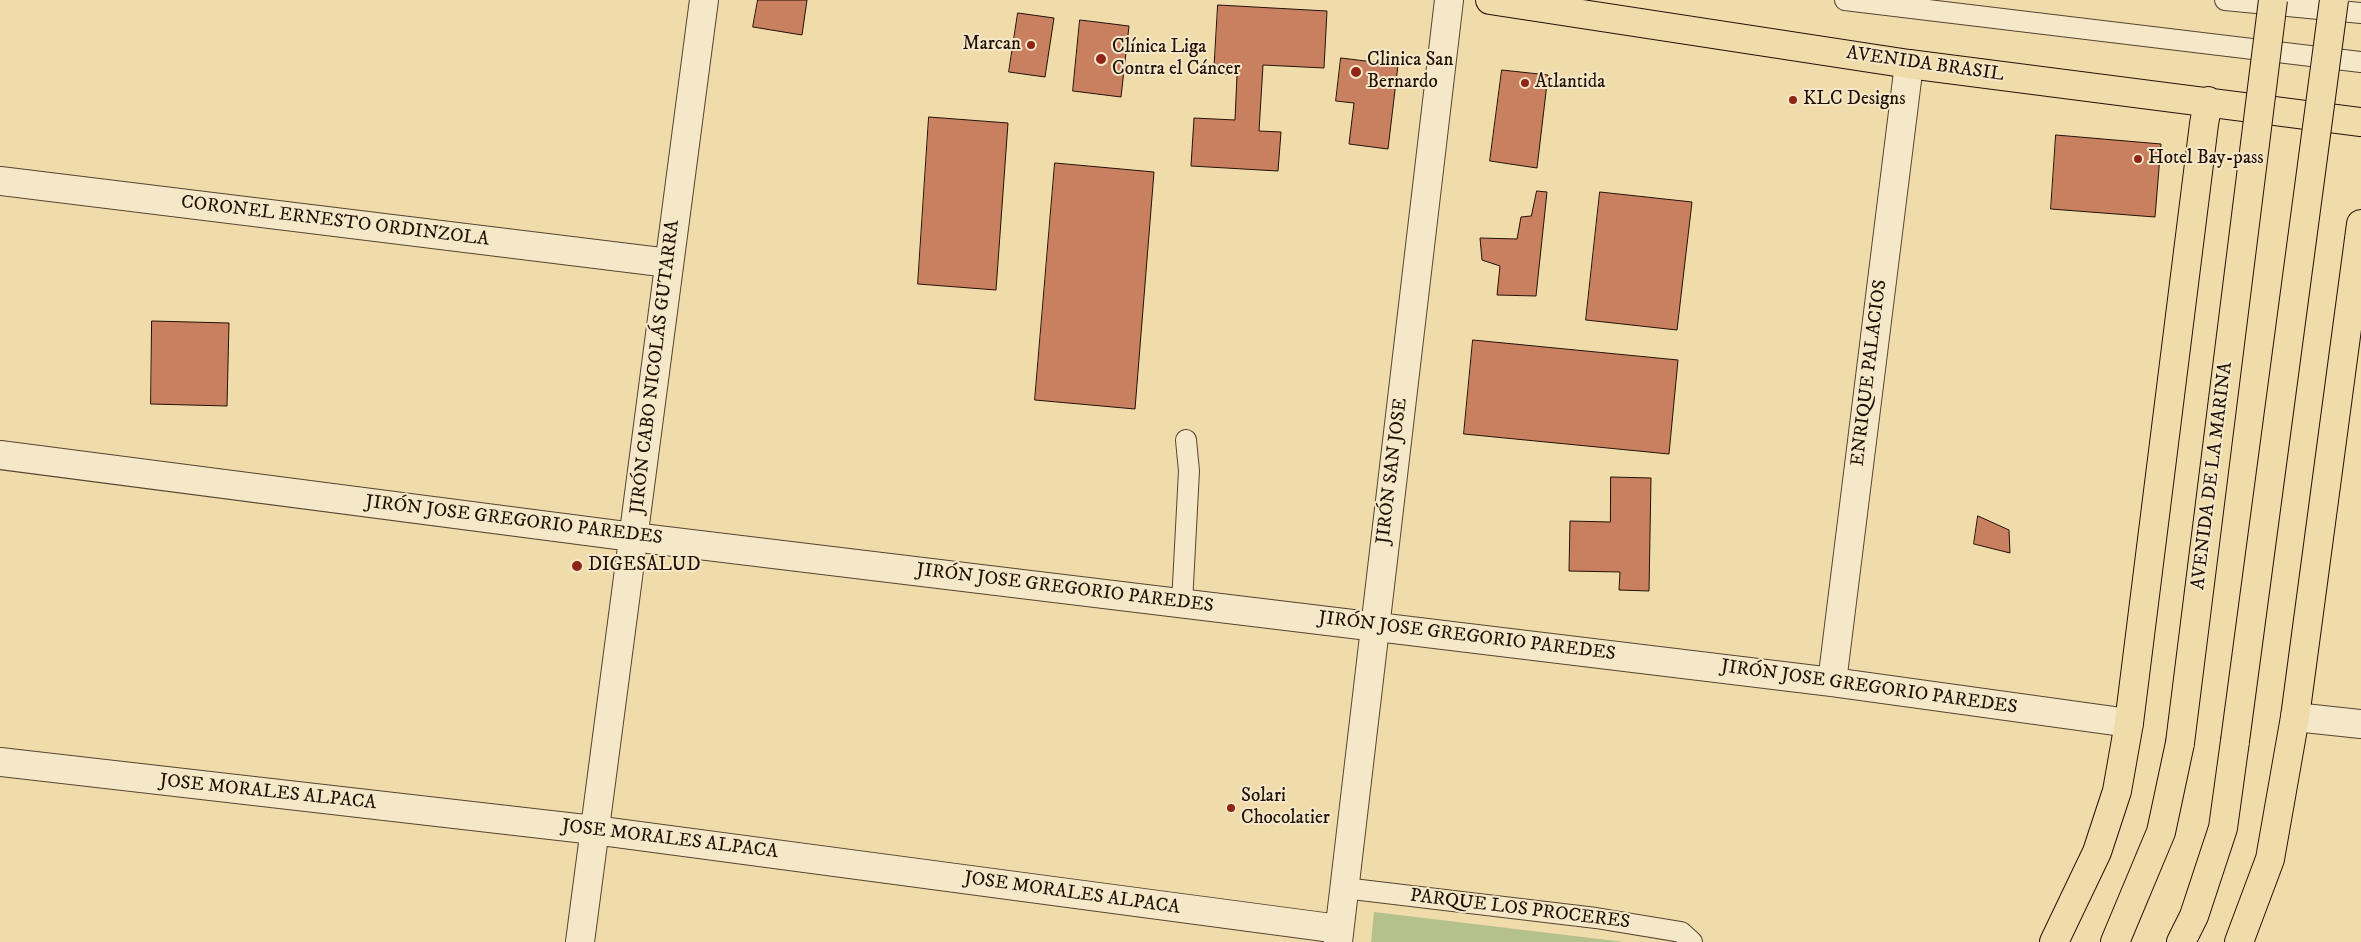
<!DOCTYPE html>
<html>
<head>
<meta charset="utf-8">
<style>
  body { margin:0 }
  canvas { display:block; background:#f0dbab }
</style>
</head>
<body>
<canvas width="2361" height="942"></canvas>
<script>
const context = document.querySelector('canvas').getContext('2d');
context.lineJoin = 'round';
function fillPath(path, color) { context.fillStyle = color; context.fill(path, 'evenodd'); }
function strokePath(path, color, width, dash) { context.strokeStyle = color; context.lineWidth = width; context.lineCap = dash ? 'butt' : 'round'; context.setLineDash(dash || []); context.stroke(path); }
function drawText(font, color, halo, rows, align = 'center') {
  context.font = font + ' "IM FELL DW Pica",serif'; context.lineWidth = 4; context.setLineDash([]); context.textBaseline = 'middle'; context.strokeStyle = halo; context.fillStyle = color; for (const [text, x, y, turn = 0] of rows) {
    context.save(); context.translate(x, y); context.rotate((+turn || 0) * Math.PI / 180); context.textAlign = isNaN(turn) ? turn : align; if (halo) context.strokeText(text, 0, 0); context.fillText(text, 0, 0); context.restore();
  }
}
fillPath(new Path2D(`
  M1374 912 1624 942H1371Z`), '#b5c18c');
const building = new Path2D(`
  M758 0H807L802 35 753 27Z
  M1218 5 1327 11 1324 68 1263 65 1259 131 1281 132 1278 171 1191 166 1194 118 1235 120 1237 75 1214 74Z
  M1018 13 1054 18 1045 77 1009 72Z
  M1080 20 1129 26 1121 97 1073 91Z
  M1341 58 1398 65 1388 149 1349 144 1354 103 1336 101Z
  M1502 70 1548 75 1537 168 1490 161Z
  M929 117 1008 123 996 290 918 284Z
  M2056 135 2161 144 2155 217 2051 209Z
  M1055 163 1154 172 1135 409 1035 400Z
  M1537 191 1547 192 1536 296 1497 295 1500 266 1482 260 1480 238 1517 239 1521 217 1531 216Z
  M1600 192 1692 202 1677 330 1586 320Z
  M152 321 229 323 227 406 151 404Z
  M1473 340 1678 360 1669 454 1464 434Z
  M1611 477 1651 478 1649 591 1619 590 1620 572 1569 571 1570 521 1610 522Z
  M1978 516 2009 530 2010 553 1974 544Z`);
fillPath(building, '#c98060');
strokePath(building, '#231108', 1);
const service = new Path2D(`
  M1845 0 2361 62
  M2225 0 2361 13
  M1182 603 1189 471 1186 440
  M1344 888 1596 918 1681 932 1692 942`);
const minor = new Path2D(`
  M0 181 669 263
  M0 455 633 537 1832 682 2129 723
  M1832 682 1909 64
  M2295 717 2361 724
  M0 762 594 830 1339 929
  M580 942 704 0
  M1338 942 1449 0`);
const primary = new Path2D(`
  M1490 0 1909 64 2361 122
  M2054 942 2097 852 2117 791 2129 723 2204 124 2208 101
  M2115 942 2161 832 2180 743
  M2181 942 2194 916 2223 828 2235 741
  M2239 942 2270 859 2295 717 2361 224`);
strokePath(service, '#564431', 22);
strokePath(minor, '#564431', 30);
strokePath(primary, '#231108', 30);
strokePath(service, '#f5e8c8', 20);
strokePath(minor, '#f5e8c8', 28);
strokePath(primary, '#f0dbab', 28);
const primaryBridge = new Path2D(`
  M2235 741 2334 0
  M2180 743 2273 0`);
strokePath(primaryBridge, '#231108', 30, []);
strokePath(primaryBridge, '#f0dbab', 28);
for (const [x, y, r, color] of [
  [1031,45,5,"#8f2418"],
  [1101,59,6,"#8f2418"],
  [1356,72,6,"#8f2418"],
  [1525,83,5,"#8f2418"],
  [1793,100,5,"#8f2418"],
  [2138,159,5,"#8f2418"],
  [577,566,6,"#8f2418"],
  [1231,808,5,"#8f2418"]
]) { const dot = new Path2D(); dot.arc(x, y, r, 0, 2 * Math.PI); context.fillStyle = color; context.fill(dot); strokePath(dot, '#f5e8c8', 2); }
drawText('19px', '#231108', '#f5e8c8', [
  ["Marcan",1021,45,"right"],
  ["Clínica Liga",1112,48],
  ["Contra el Cáncer",1112,70],
  ["Clinica San",1367,61],
  ["Bernardo",1367,83],
  ["Atlantida",1535,83],
  ["KLC Designs",1803,100],
  ["Hotel Bay-pass",2148,159],
  ["DIGESALUD",588,566],
  ["Solari",1241,797],
  ["Chocolatier",1241,819]
], 'left');
drawText('19px', '#231108', '#f5e8c8', [
  ["AVENIDA BRASIL",1925,65,8],
  ["CORONEL ERNESTO ORDINZOLA",335,222,7],
  ["JIRÓN CABO NICOLÁS GUTARRA",656,367,-83],
  ["ENRIQUE PALACIOS",1870,373,-83],
  ["JIRÓN SAN JOSE",1393,471,-83],
  ["AVENIDA DE LA MARINA",2213,476,-83],
  ["JIRÓN JOSE GREGORIO PAREDES",514,521,7],
  ["JIRÓN JOSE GREGORIO PAREDES",1065,589,7],
  ["JIRÓN JOSE GREGORIO PAREDES",1467,637,7],
  ["JIRÓN JOSE GREGORIO PAREDES",1869,688,8],
  ["JOSE MORALES ALPACA",268,793,6],
  ["JOSE MORALES ALPACA",670,840,7],
  ["JOSE MORALES ALPACA",1072,894,8],
  ["PARQUE LOS PROCERES",1520,910,7]
]);
</script>
</body>
</html>
